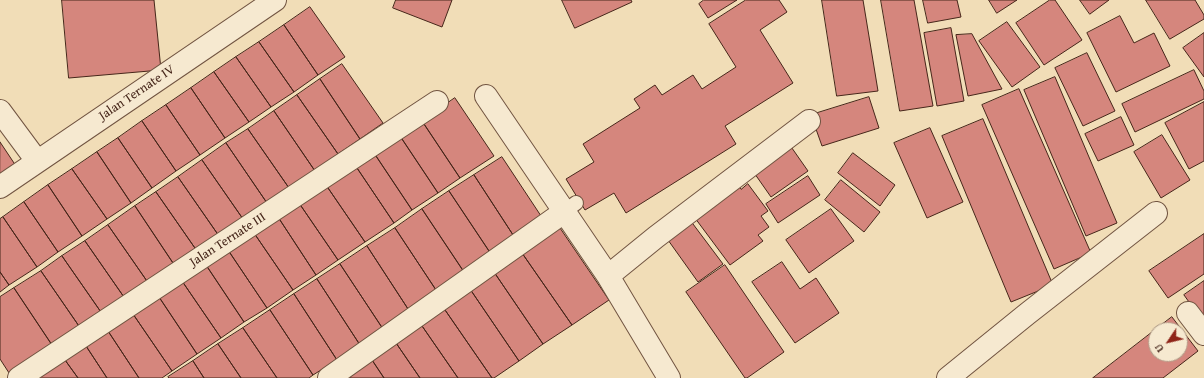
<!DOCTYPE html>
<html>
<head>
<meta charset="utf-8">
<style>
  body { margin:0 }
  #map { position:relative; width:1204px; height:378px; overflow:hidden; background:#f1ddb7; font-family:"Gentium Book Plus",serif }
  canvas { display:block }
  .north { position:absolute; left:1148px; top:322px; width:40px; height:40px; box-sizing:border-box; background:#f6e9d0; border:1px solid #b09b87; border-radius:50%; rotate:235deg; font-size:11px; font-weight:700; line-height:16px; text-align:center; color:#46261a }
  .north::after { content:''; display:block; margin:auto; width:14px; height:18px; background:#8f2418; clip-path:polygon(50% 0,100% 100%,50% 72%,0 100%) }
</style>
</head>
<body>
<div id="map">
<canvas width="1204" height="378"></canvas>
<div class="north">U</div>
</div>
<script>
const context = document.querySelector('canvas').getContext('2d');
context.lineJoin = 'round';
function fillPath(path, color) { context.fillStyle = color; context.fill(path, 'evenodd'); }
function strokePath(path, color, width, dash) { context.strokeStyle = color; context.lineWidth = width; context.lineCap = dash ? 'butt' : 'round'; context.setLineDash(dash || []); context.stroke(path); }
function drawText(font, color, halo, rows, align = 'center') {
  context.font = font + ' "Gentium Book Plus",serif'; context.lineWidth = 4; context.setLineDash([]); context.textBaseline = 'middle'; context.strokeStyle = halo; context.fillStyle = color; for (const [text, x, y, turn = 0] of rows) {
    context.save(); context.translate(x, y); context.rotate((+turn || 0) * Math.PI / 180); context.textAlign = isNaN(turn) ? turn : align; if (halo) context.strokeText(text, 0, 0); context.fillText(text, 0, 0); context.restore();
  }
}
const building = new Path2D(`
  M62 0H154L161 70 69 78Z
  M396 0H452L442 27 393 8Z
  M562 0H631L632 2 575 28Z
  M704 0H737L708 18 699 4Z
  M746 0H779L787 12 760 30 793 83 725 126 736 144 626 213 614 193 585 210 566 179 594 162 583 144 640 108 634 99 655 85 662 95 693 75 702 89 736 67 709 24Z
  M822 0H863L878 91 837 96Z
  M881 0H914L933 106 900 111Z
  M923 0H957L961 17 928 23Z
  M989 0H1017L997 13Z
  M1050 0H1055L1082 40 1044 65 1016 23Z
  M1080 0H1109L1090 14Z
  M1146 0H1195L1204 15V19L1170 39Z
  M310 7 345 57 318 75 284 25Z
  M1120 16 1134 43 1154 33 1170 66 1116 92 1087 33Z
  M1007 22 1040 67 1012 87 979 41Z
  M284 25 318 75 294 92 259 42Z
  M951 28 964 101 937 106 924 33Z
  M1204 33V77L1183 48Z
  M972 34 1002 89 968 96 956 35Z
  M259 42 294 92 271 107 236 57Z
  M1087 53 1115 111 1083 126 1055 68Z
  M236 57 271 107 249 122 214 72Z
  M342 64 383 123 360 139 320 79Z
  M1194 70 1204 91V99L1135 132 1122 104Z
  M214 72 249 122 225 138 191 88Z
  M1055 77 1117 223 1086 236 1024 90Z
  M320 79 360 139 338 154 297 95Z
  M191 88 225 138 200 155 166 105Z
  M1019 89 1091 253 1054 269 982 105Z
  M297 95 338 154 315 171 274 111Z
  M869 97 879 128 822 146 811 115Z
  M455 98 494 156 460 178 422 121Z
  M1204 102V161L1189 169 1165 123Z
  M166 105 200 155 176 171 142 121Z
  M274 111 315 171 289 188 248 129Z
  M1121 117 1134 145 1098 161 1085 134Z
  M983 119 1053 285 1011 302 942 136Z
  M142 121 176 171 152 188 118 138Z
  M422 121 460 178 438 193 400 136Z
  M930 128 963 202 927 218 894 143Z
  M248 129 289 188 267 203 226 143Z
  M1162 135 1190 180 1161 198 1134 152Z
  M400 136 438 193 412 210 374 153Z
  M118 138 152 188 131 203 97 152Z
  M787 141 808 171 771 197 750 167Z
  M0 142 20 172 0 185Z
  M226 143 267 203 243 219 202 160Z
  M97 152 131 203 107 219 72 169Z
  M374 153 412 210 394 223 355 165Z
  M853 153 895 185 880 206 838 173Z
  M502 157 545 222 517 241 474 175Z
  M202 160 243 219 219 236 178 177Z
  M355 165 394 223 365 242 326 185Z
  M72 169 107 219 82 236 48 185Z
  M474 175 517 241 493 257 449 191Z
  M808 176 820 195 778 223 766 204Z
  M178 177 219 236 197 251 156 192Z
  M841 180 880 212 864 232 825 200Z
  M748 184 768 211 761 216 769 227 758 235 763 241 730 265 692 214 738 185 741 189Z
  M48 185 82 236 58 252 24 202Z
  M326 185 365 242 338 260 299 203Z
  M449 191 493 257 466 275 422 209Z
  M156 192 197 251 175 266 135 206Z
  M24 202 58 252 37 267 3 217Z
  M299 203 338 260 316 275 278 217Z
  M135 206 175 266 149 284 108 225Z
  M422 209 466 275 438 293 395 228Z
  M831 209 854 241 809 273 786 240Z
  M687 216 723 264 698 282 663 233Z
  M3 217 37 267 9 285 0 272V219Z
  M278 217 316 275 293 290 254 233Z
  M108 225 149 284 126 300 85 241Z
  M395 228 438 293 410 312 367 246Z
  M560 228 609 300 572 325 522 253Z
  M254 233 293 290 267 308 228 250Z
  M1204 234V274L1168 298 1149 271Z
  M85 241 126 300 103 315 62 256Z
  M367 246 410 312 383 329 340 264Z
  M228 250 267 308 244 322 206 265Z
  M522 253 572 325 543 344 494 272Z
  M62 256 103 315 81 329 41 271Z
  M782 262 800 289 816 278 839 313 795 343 752 282Z
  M340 264 383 329 360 345 317 279Z
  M206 265 244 322 221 338 182 281Z
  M725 265 784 352 747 378H745L686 292Z
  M41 271 81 329 54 348 14 288Z
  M0 272 9 285 0 292Z
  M494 272 543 344 519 361 470 289Z
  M317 279 360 345 337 360 294 294Z
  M182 281 221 338 197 354 159 297Z
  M1204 281V323L1184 295Z
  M14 288 54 348 11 376 0 359V297Z
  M470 289 519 361 494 378H492L443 307Z
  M294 294 337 360 313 375 270 310Z
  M159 297 197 354 172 371 133 314Z
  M443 307 492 378H458L420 323Z
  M270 310 313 375 309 378H277L243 328Z
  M133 314 172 371 162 378H139L108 331Z
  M1172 317 1198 351 1163 378H1093ZM1156 330H1180V354H1156Z
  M420 323 458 378H420L394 340Z
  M243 328 277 378H241L218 344Z
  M108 331 139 378H107L86 346Z
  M394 340 420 378H384L370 357Z
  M218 344 241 378H204L193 361Z
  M86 346 107 378H78L65 360Z
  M370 357 384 378H351L347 373Z
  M65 360 78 378H39Z
  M193 361 204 378H169L168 377Z`);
fillPath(building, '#d5867d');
strokePath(building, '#46261a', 1);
const lane = new Path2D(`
  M564 212 576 203`);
const street = new Path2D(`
  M486 96 608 276 656 237 809 121
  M0 111 37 161
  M0 187 275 0
  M608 276 669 378
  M1188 313 1204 334
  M19 378 437 102
  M329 378 564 212
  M948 378 1027 314 1156 213`);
strokePath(lane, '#715441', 16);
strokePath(street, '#715441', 24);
strokePath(lane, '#f6e9d0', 14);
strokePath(street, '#f6e9d0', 22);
drawText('13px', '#46261a', '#f6e9d0', [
  ["Jalan Ternate IV",137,93,-34],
  ["Jalan Ternate III",228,240,-33]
]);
</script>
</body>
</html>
